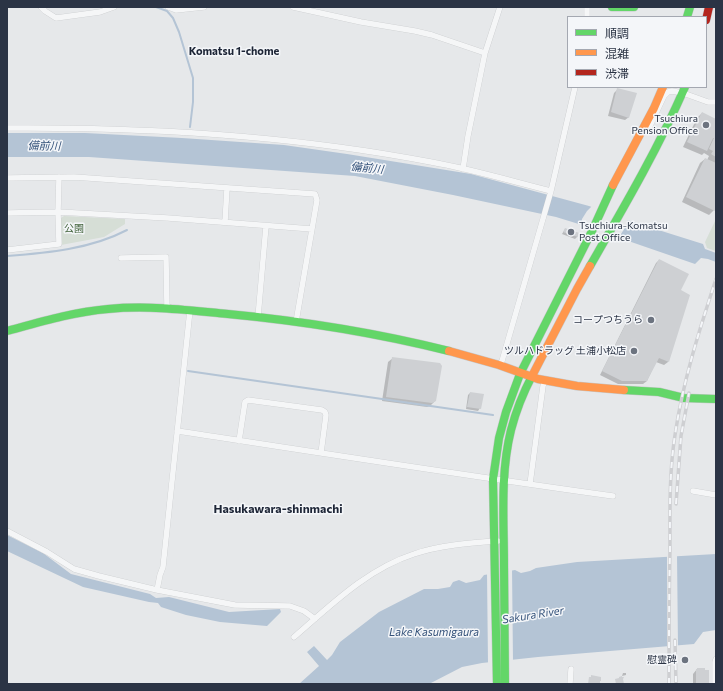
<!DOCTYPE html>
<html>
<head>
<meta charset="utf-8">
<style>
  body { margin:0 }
  #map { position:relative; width:723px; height:691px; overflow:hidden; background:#e6e8ea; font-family:Commissioner,"Noto Sans JP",sans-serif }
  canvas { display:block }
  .frame { position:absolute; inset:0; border:8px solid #2b3445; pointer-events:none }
  .legend { position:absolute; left:567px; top:16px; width:140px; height:72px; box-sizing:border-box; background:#f4f6f9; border:1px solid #a4a8b1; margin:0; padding:5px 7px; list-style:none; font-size:12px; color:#2b3445 }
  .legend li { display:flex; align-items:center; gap:8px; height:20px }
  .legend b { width:20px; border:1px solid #a4a8b1 }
</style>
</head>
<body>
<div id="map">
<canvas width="723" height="691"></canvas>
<div class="frame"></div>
<ul class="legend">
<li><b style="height:5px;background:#63d668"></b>順調</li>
<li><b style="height:5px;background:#ff974d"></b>混雑</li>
<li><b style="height:5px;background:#b3261e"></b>渋滞</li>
</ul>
</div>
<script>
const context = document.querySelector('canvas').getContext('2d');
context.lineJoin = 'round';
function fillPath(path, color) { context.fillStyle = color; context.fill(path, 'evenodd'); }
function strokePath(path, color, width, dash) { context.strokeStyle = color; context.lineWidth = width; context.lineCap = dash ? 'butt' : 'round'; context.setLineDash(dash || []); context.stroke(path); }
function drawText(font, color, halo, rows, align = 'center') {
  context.font = font + ' Commissioner,"Noto Sans JP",sans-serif'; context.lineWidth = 3; context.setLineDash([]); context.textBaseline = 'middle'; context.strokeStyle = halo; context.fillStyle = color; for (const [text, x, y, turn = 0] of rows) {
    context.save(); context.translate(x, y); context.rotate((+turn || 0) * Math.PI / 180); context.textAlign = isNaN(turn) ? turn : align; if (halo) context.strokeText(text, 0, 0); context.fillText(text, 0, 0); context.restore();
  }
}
fillPath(new Path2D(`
  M64 216 125 219V224L104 237 61 245V218Z
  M716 219V251L707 248 705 242Z`), '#d6ded6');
fillPath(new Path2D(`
  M7 133H85L182 138 284 145 347 154 471 174 589 206 633 222 703 244 705 249 716 253V262L708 259 701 258 695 264 582 225 556 217 453 195 355 176 89 157H7Z
  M7 535 43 553 71 574 150 594 156 598 169 597 229 612 280 609 281 612 267 626 220 622 186 615 161 607 158 603 149 602 83 587 7 551Z
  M716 554V630L703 632 694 644 538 657 482 663 462 667 429 684H299L319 666 307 652 314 646 327 660 332 655 340 642 379 612 424 589H438L450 587 453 582 459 580 466 583 480 580 484 575 515 570 521 573 530 571 536 568 577 562Z`), '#b4c4d5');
fillPath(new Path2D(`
  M592 206 628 219 626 226 618 239 581 226 582 219 587 211Z
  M677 554 678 647 667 648V555Z
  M512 568 513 662 488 664 487 573Z`), '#e6e8ea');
fillPath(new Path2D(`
  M618 89 629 117 625 120 608 116 614 93Z
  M702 113 716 120V206L714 210 709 215 682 202 700 163 705 159 707 160 709 156 704 153 702 155 683 147 697 118Z
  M565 229 578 233 577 237 575 239 562 234Z
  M659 260 680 290 688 296 668 362 664 365 656 362 647 381 643 384H618L600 375 656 263Z
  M393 358 435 401 430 406 427 407 382 401 388 362Z
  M470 393 480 408 478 411 466 409 468 395Z
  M697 669H704L708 684H693V674Z
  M623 673H626V675L622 676Z`), '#0003');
strokePath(new Path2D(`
  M156 7 167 11 173 18 179 32 193 78V102L190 127
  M7 256C47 253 91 249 127 230
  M188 371 493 415`), '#b4c4d5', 2);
fillPath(new Path2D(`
  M617 88 637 93 629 118 611 112Z
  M702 112 716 119V157L711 154 713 151 709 149 714 138H713L707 151 687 142Z
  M705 158 716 163V208L715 211 686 197Z
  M565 228 579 233 578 237 563 232Z
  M659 259 689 274 681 290 690 295 669 362 659 358 647 381H622L602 371Z
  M392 357 440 363 442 366 436 401 432 403 386 397Z
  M470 392 484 394 481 409 467 407Z
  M697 668H705V670H709V684H696V669H697Z
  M591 675 601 677V681H600V684H588L589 677H591Z
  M622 676V677H624L623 679 624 684H616L615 679 619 678V677Z`), '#ced0d3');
const street = new Path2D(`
  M41 7 45 11 56 18 100 12 114 7
  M168 7 176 10 204 7
  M293 7 361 22 415 31 432 35 485 53
  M587 17V7
  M7 128C149 127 291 135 431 162 471 169 511 181 551 191
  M642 134 649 128 664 96 668 92 672 91 683 93 708 102H716
  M463 169 468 136 485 53 500 7
  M7 178 74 177 315 194 317 200 296 322
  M7 213 58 212 168 218 312 229
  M225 222 227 188
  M7 250 59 244 58 212 59 177
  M121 258 166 257 167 308
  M258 317 266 226
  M500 366 502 361 551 191 575 87
  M177 431C322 453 468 476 613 496
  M239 441 245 402 248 400 322 410 325 412 326 415 321 453
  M530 484 543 386 545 380
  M693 491 716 495
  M7 531 47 552 74 569 99 576 157 590 235 605 290 606 304 611 315 619
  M157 590 160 575 163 567 190 310
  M294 637C330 606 367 569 414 554 440 545 470 543 498 541
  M570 684 571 669
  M715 684V662L716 659`);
const fast = new Path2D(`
  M612 7H634
  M687 17 690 7
  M590 266C624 207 658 149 685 87
  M7 331C40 322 73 312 108 309 148 305 188 310 228 314 303 321 377 333 449 351
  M624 390 659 392 684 398 716 399
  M497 684 493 479 499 438 506 412 520 374 593 229 613 185
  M505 684C505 645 504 605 504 566 504 521 500 474 511 430 516 411 523 393 532 376`);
const slow = new Path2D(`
  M613 185 654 108 663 87
  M449 351 499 365 538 379 577 386 624 390
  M532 376 577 289 590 266`);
const jam = new Path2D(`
  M706 20 709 7`);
strokePath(street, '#c4c6c8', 6);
strokePath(fast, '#c4c6c8', 9);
strokePath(slow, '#c4c6c8', 9);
strokePath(jam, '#c4c6c8', 9);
strokePath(street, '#f5f6f7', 5.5);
strokePath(fast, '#63d668', 8);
strokePath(slow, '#ff974d', 8);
strokePath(jam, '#b3261e', 8);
const rail = new Path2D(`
  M676 504 681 436 689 393
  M675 640 676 684
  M669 684C669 639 669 595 670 550 670 512 669 473 675 435 683 381 699 331 716 279`);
strokePath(rail, '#cecfd2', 3.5);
strokePath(rail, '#f4f6f9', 2, [6]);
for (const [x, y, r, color] of [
  [706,125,4,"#6c737f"],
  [571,232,4,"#6c737f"],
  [651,320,4,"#6c737f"],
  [634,351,4,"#6c737f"],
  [685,660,4,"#6c737f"]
]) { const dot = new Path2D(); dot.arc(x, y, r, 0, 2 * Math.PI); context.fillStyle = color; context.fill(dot); strokePath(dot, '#f4f6f9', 1.5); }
drawText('10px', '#2b3445', '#f4f6f9', [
  ["Tsuchiura",698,119],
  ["Pension Office",698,131],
  ["Tsuchiura-Komatsu",579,226,"left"],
  ["Post Office",579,238,"left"],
  ["コープつちうら",643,320],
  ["ツルハドラッグ 土浦小松店",626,351],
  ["慰霊碑",677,660]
], 'right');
drawText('10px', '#3f6138', '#f4f6f9', [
  ["公園",74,229]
]);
drawText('bold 11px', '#1d2536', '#f4f6f9', [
  ["Komatsu 1-chome",234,51]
]);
drawText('italic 11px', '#34527a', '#f4f6f9', [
  ["備前川",44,146,1],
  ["備前川",367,168,6],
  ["Sakura River",533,615,-9],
  ["Lake Kasumigaura",434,632]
]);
drawText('bold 12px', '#1d2536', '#f4f6f9', [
  ["Hasukawara-shinmachi",278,509]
]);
</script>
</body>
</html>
